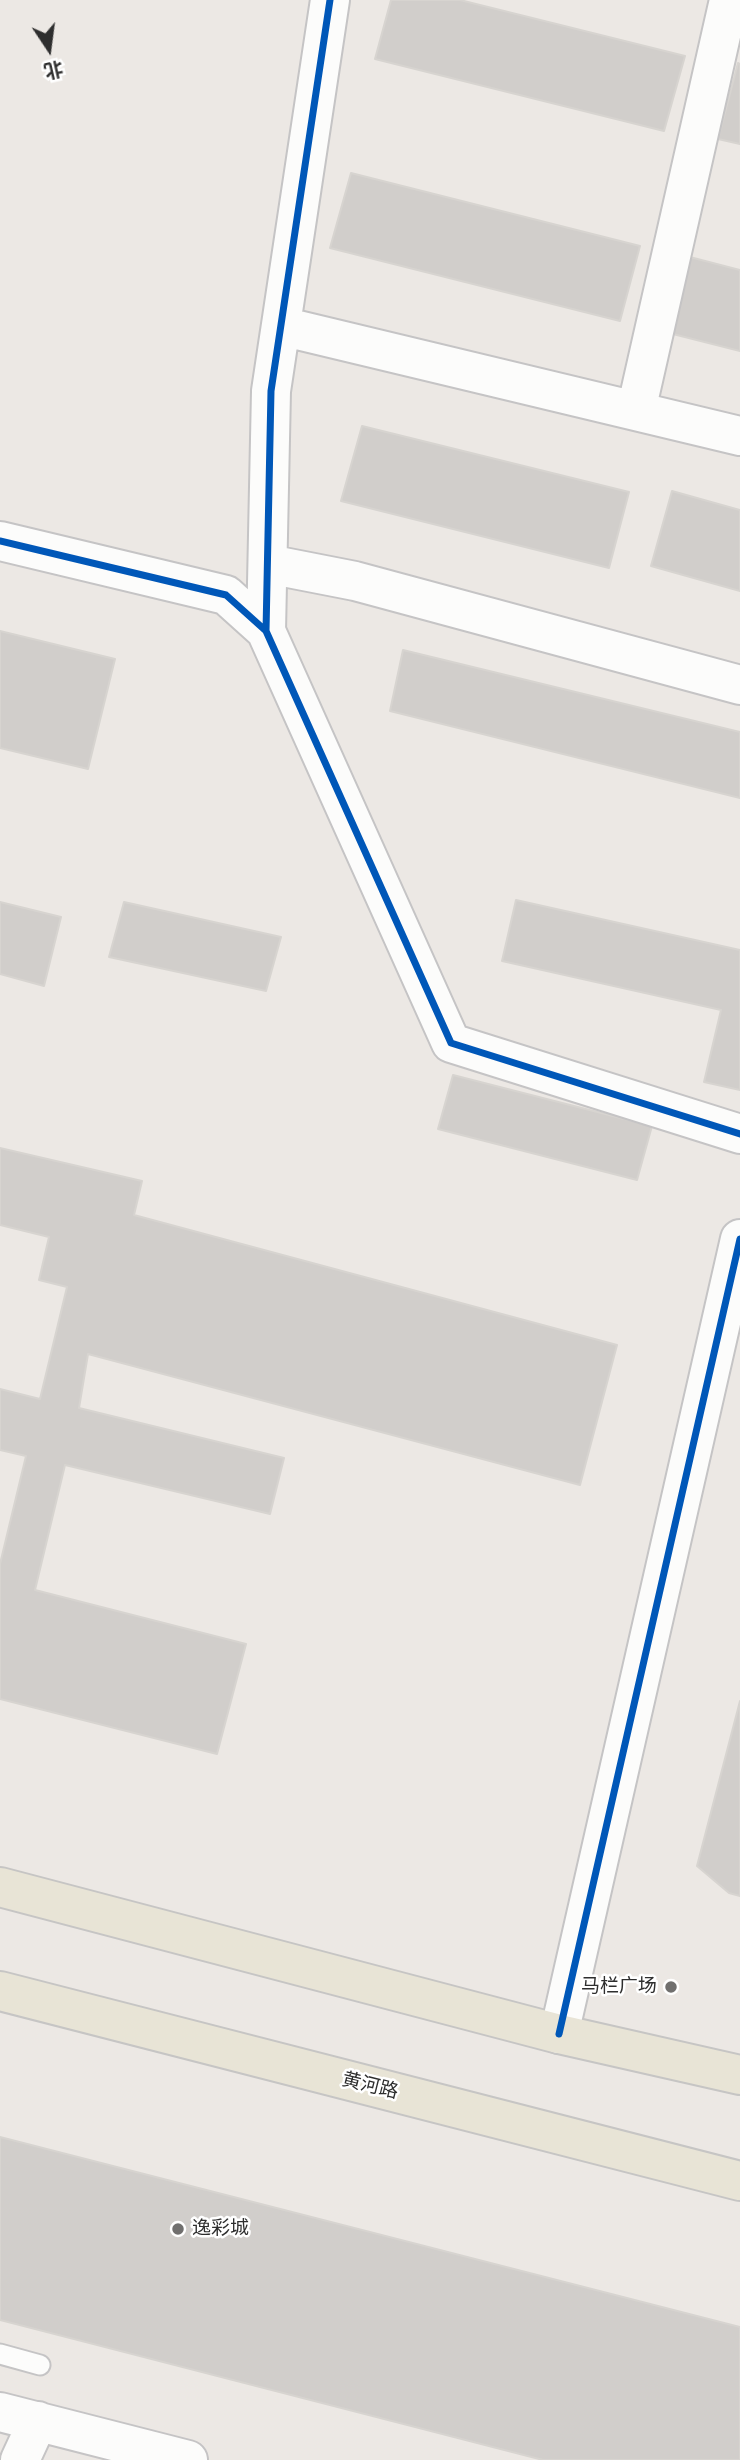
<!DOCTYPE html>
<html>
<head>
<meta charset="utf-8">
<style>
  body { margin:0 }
  #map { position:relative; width:740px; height:2460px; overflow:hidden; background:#ece8e4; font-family:Rubik,"Noto Sans SC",sans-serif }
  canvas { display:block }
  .north { position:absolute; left:14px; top:14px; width:70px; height:70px; -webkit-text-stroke:5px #fff; paint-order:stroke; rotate:167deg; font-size:19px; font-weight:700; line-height:28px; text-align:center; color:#2e2e2e }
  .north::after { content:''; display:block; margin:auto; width:24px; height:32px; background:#2e2e2e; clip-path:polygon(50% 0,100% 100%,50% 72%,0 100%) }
</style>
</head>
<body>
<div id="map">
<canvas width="740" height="2460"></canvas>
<div class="north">北</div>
</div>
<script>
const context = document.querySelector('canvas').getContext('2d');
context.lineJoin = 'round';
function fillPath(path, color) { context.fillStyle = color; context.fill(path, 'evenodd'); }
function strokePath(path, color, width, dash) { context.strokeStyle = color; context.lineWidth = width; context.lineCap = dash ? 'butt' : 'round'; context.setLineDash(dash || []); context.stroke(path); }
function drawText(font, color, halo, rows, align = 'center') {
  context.font = font + ' Rubik,"Noto Sans SC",sans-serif'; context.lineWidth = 5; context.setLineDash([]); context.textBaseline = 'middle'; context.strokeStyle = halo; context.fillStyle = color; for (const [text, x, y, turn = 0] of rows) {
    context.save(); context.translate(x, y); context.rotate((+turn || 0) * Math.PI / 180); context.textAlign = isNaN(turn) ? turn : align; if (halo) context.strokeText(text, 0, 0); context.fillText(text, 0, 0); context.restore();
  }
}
const building = new Path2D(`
  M391 0H460L685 56 664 131 375 59Z
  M738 63 740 64V144L718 139Z
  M351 173 640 246 620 321 330 248Z
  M686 256 740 270V351L665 332Z
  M362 426 629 492 609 568 341 501Z
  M672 491 740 510V591L651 566Z
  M0 631 115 659 88 769 0 748Z
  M403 650 740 732V798L390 711Z
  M516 900 740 950V1090L704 1082 721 1010 502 961Z
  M0 902 61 917 44 986 0 974Z
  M124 902 281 937 266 991 109 957Z
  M453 1075 652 1126 637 1180 438 1129Z
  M0 1148 142 1181 134 1215 617 1345 580 1485 88 1354 79 1408 284 1458 270 1514 65 1465 35 1590 246 1644 217 1754 0 1699V1564L26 1456 0 1450V1389L40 1399 67 1287 39 1280 49 1237 0 1225Z
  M740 1701V1896L729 1893 697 1866Z
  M0 2137 740 2327V2460H543L0 2320Z`);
fillPath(building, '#d1cecb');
strokePath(building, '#d7d4d0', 2);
const service = new Path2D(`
  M0 2354 40 2365`);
const minor = new Path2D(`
  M281 326 740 436
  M636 411 729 0
  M0 541 226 595 266 631 451 1043 740 1134
  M268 564 355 581 740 685
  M266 631 271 391 330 0
  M559 2034 740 1239
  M0 2412 188 2460
  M20 2460 38 2421`);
const primary = new Path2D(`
  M0 1887 559 2034 740 2075
  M0 1991 740 2181`);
strokePath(service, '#c5c4c5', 23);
strokePath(minor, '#c5c4c5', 42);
strokePath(primary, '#c6c5c4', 42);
strokePath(service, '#fcfcfb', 19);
strokePath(minor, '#fcfcfb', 38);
strokePath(primary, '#e8e4d6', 38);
strokePath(new Path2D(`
  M0 541 226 595 266 631 451 1043 740 1134
  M266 631 271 391 330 0
  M559 2034 740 1239`), '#0057b8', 7);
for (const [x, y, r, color] of [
  [671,1987,7,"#706f6e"],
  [178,2229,7,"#706f6e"]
]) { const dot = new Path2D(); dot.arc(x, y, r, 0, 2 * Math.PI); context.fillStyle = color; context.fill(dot); strokePath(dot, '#fff', 2.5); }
drawText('19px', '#2e2e2e', '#fff', [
  ["马栏广场",657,1987],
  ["逸彩城",192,2229,"left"]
], 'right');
drawText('19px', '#2e2e2e', '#fff', [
  ["黄河路",370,2086,14]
]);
</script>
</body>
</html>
